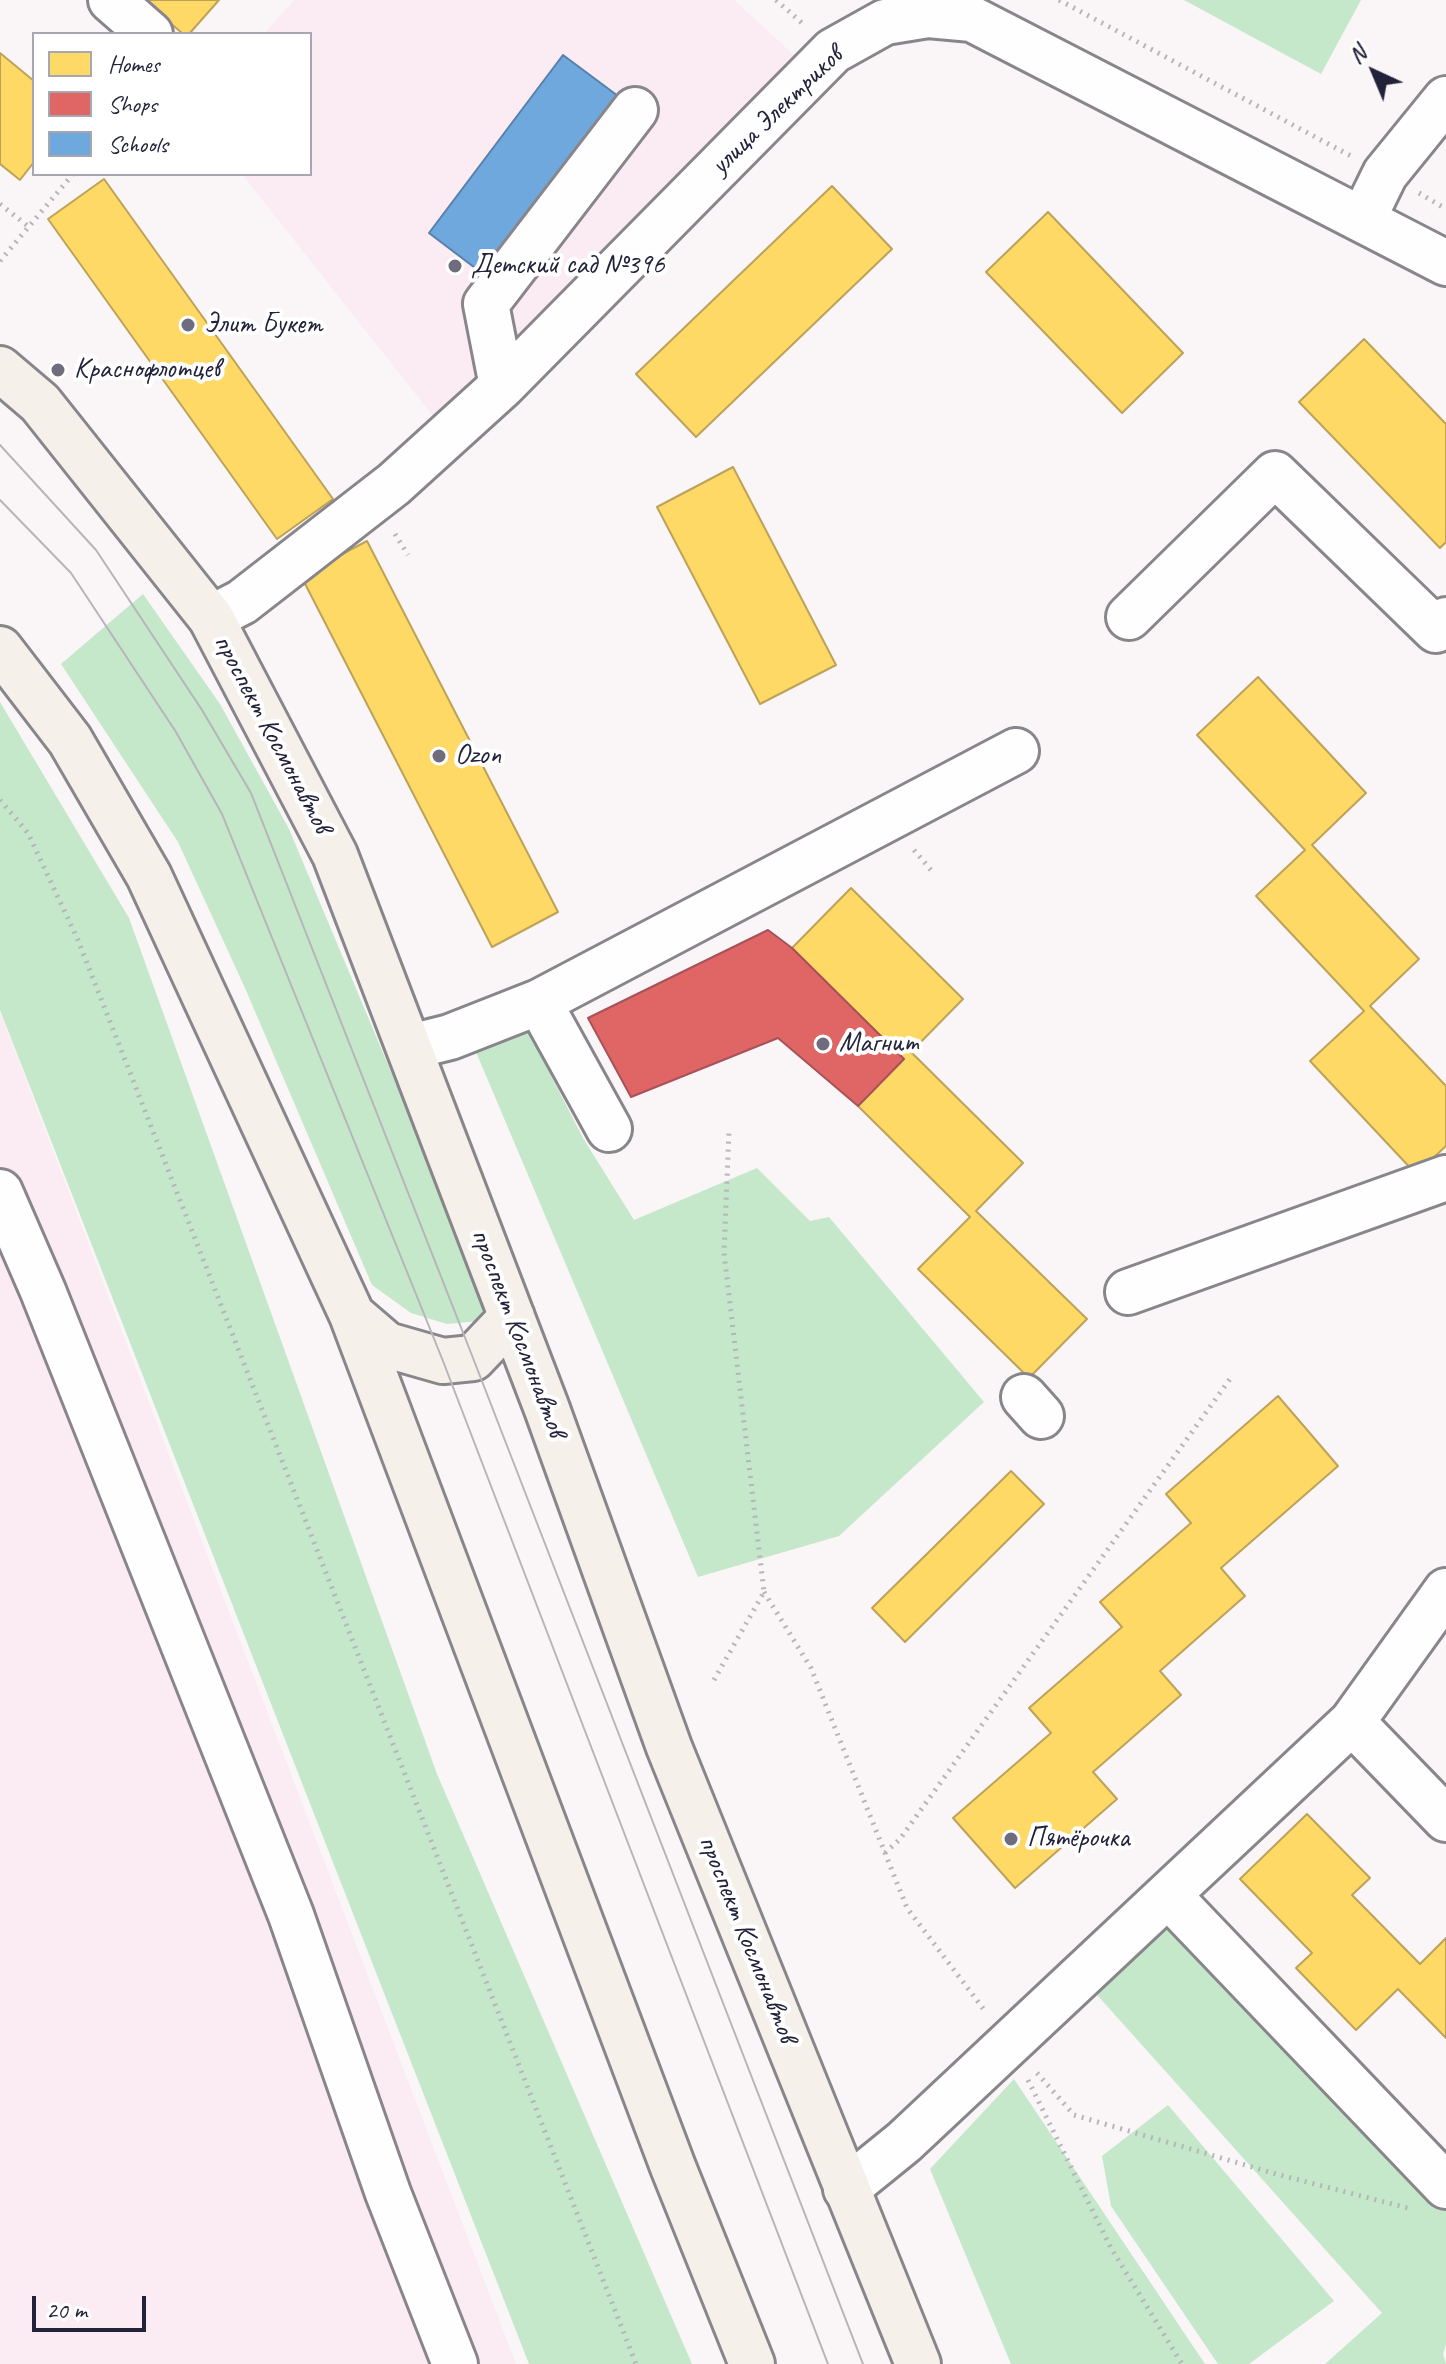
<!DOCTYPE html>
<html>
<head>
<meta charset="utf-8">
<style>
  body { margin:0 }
  #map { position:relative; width:1446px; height:2364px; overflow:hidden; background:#faf5f7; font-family:Caveat,sans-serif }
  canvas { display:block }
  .legend { position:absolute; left:32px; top:32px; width:280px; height:144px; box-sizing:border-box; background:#fff; border:2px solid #a7a7b1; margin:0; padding:10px 14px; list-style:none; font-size:24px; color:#22223b }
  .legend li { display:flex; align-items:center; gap:16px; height:40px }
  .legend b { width:40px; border:2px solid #a7a7b1 }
  .north { position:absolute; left:1334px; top:32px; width:80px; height:80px; -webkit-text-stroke:6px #fff; paint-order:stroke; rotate:316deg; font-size:22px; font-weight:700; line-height:32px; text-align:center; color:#22223b }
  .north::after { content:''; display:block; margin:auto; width:28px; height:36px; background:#22223b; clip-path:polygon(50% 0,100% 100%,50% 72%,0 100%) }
  .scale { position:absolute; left:32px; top:2296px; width:114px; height:36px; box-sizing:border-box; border:4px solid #22223b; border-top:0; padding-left:10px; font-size:24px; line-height:28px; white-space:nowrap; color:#22223b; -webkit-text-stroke:6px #fff; paint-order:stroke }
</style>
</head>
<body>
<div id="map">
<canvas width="1446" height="2364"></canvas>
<ul class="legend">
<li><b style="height:22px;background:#ffd966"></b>Homes</li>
<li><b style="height:22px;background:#e06666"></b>Shops</li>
<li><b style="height:22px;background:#6fa8dc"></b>Schools</li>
</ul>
<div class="north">N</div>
<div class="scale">20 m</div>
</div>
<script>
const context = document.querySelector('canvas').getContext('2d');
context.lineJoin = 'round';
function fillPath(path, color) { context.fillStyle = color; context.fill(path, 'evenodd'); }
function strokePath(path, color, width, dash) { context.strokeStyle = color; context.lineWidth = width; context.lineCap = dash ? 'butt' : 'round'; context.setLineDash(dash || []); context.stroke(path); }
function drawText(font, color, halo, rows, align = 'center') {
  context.font = font + ' Caveat,sans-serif'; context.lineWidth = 8; context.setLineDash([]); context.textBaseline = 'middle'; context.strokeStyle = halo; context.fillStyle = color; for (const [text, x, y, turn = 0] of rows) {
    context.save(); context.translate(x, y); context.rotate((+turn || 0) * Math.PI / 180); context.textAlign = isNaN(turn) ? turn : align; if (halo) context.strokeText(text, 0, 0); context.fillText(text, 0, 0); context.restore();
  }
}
fillPath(new Path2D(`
  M294 0H734L808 68 433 416 242 174H310V34H264Z
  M0 1012 516 2364H0Z`), '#fbebf2');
fillPath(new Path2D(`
  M1184 0H1361L1321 74Z
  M143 594 220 704 289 829 486 1298 480 1321 447 1324 411 1313 372 1285 245 988 178 842 61 664Z
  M0 702 129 918 437 1774 692 2364H529L0 1010Z
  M528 1031 583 1138 634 1220 757 1168 810 1221 829 1217 984 1402 839 1536 698 1577 476 1052Z
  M1168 1910 1446 2193V2344L1443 2354 1446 2364H1325L1382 2313 1090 1987Z
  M1014 2079 1205 2364H1011L930 2169Z
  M1168 2105 1334 2301 1249 2364H1218L1111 2206 1102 2156Z`), '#c5e7ca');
const homes = new Path2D(`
  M144 0H219L189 34H183Z
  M0 53 34 81V162L20 180 0 164Z
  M104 179 333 499 277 539 48 219Z
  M832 186 892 249 696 437 636 374Z
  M1048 212 1183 353 1122 413 986 272Z
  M1364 339 1446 424V542L1440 548 1299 402Z
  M733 467 836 665 760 704 657 507Z
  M367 541 558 912 492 947 301 576Z
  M1258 677 1366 793 1312 845 1419 959 1370 1006 1446 1086V1146L1416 1174 1310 1061 1364 1011 1256 896 1305 850 1197 735Z
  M851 888 963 999 911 1052 1023 1163 976 1211 1087 1319 1029 1378 918 1269 970 1217 858 1106 904 1059 792 948Z
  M1278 1396 1338 1466 1221 1568 1245 1596 1160 1671 1181 1695 1093 1772 1117 1799 1015 1888 953 1818 1051 1733 1029 1708 1122 1627 1100 1602 1191 1523 1166 1494Z
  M1011 1471 1044 1504 905 1642 872 1608Z
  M1307 1814 1370 1878 1352 1895 1420 1964 1446 1938V2038L1398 1989 1356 2030 1296 1968 1312 1953 1240 1879Z`);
fillPath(homes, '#ffd966');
strokePath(homes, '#bda259', 2);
const shops = new Path2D(`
  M768 930 792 948 904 1059 858 1106 778 1038 631 1097 588 1018Z`);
fillPath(shops, '#e06666');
strokePath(shops, '#a75259', 2);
const schools = new Path2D(`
  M563 55 618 96 483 274 429 233Z`);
fillPath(schools, '#6fa8dc');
strokePath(schools, '#5880ac', 2);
const minor = new Path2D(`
  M111 0 150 34
  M1363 219 1385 174 1446 99
  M502 386 486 304 635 110
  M1129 617 1275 474 1436 630 1446 620
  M211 618 242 602 394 484 502 386 833 51 885 22 928 15 972 19 1446 263
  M539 1002 609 1129
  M410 1047 450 1037 539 1002 1016 751
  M0 1192 43 1291 291 1915 388 2193 455 2364
  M1128 1292 1446 1178
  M1024 1397 1041 1416
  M1352 1722 1446 1819
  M1168 1895 1446 2186
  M846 2189 904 2142 1352 1722 1446 1591`);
const major = new Path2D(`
  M0 369 40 403 211 618 335 855 547 1409 669 1747 918 2364
  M0 649 70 740 149 876 352 1315 673 2167 752 2364
  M352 1315 387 1345 443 1361 473 1358 512 1317`);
strokePath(minor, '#88858b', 50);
strokePath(major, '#88858b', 50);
strokePath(new Path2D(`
  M776 0 802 23
  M1059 0 1351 156
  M1419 193 1446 209
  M0 204 29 227
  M0 261 73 174
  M395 534 408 555
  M0 800 28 833 78 940 636 2364
  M914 850 931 870
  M764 1592 811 1668 907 1908 985 2011
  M714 1680 764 1592 724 1253 729 1131
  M885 1853 900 1839 1230 1379
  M1037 2073 1074 2115 1276 2174 1408 2208
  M1028 2080 1111 2248 1182 2364`), '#b6b5b9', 5, [2, 6]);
strokePath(minor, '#fefefe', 44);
strokePath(major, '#f5f0ea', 44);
strokePath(new Path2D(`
  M0 445 96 550 202 710 251 793 473 1358 863 2364
  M0 500 71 573 176 732 222 814 443 1361 828 2364`), '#b6b5b9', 2);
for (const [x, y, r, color] of [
  [455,266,8,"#6e6c7d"],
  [188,325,8,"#6e6c7d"],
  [58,370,8,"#6e6c7d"],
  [439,756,8,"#6e6c7d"],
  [823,1044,8,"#6e6c7d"],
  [1011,1839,8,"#6e6c7d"]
]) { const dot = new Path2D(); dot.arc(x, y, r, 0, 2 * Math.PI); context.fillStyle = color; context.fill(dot); strokePath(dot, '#fff', 3); }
drawText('28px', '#22223b', '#fff', [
  ["улица Электриков",777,111,-44],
  ["проспект Космонавтов",272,734,62],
  ["проспект Космонавтов",518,1333,69],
  ["проспект Космонавтов",747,1939,68]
]);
drawText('28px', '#22223b', '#fff', [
  ["Детский сад №396",471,266],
  ["Элит Букет",204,325],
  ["Краснофлотцев",74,370],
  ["Ozon",455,756],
  ["Магнит",839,1044],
  ["Пятёрочка",1027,1839]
], 'left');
</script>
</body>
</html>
